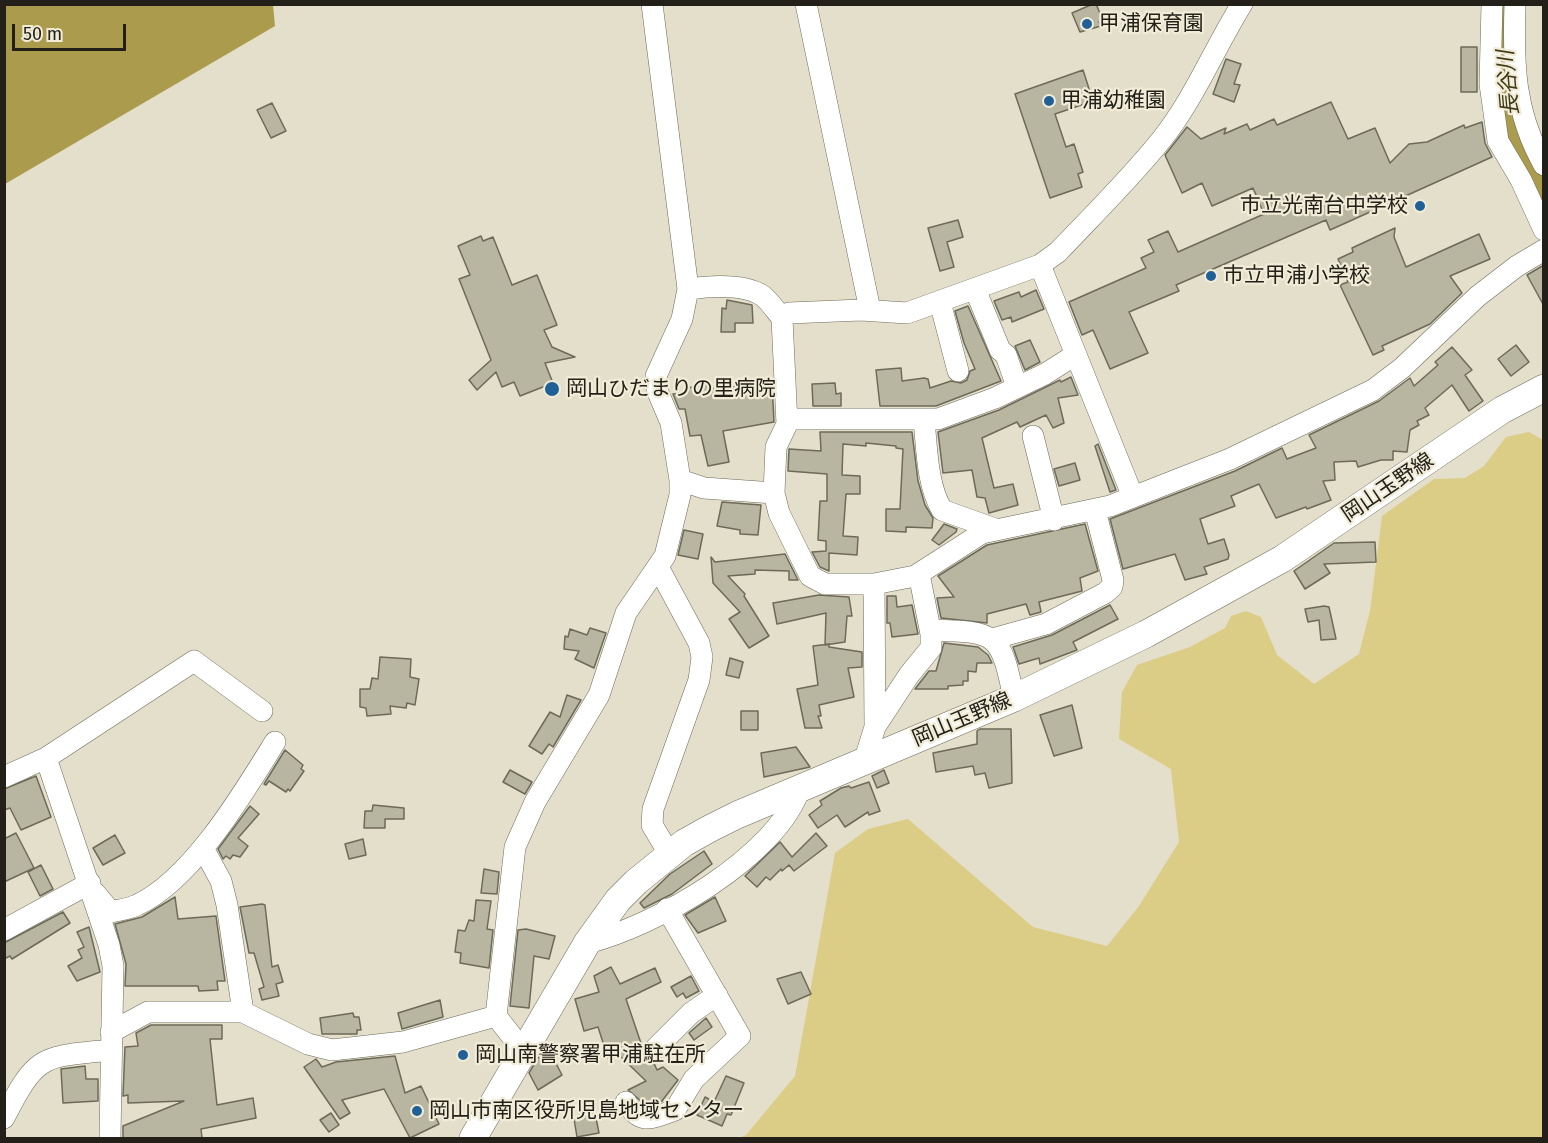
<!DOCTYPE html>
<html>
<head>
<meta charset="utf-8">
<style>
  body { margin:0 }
  #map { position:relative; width:1548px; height:1143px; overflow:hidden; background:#e3dfcb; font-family:"Fira Sans",sans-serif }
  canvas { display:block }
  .frame { position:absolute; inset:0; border:6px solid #222019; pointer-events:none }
  .scale { position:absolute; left:12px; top:24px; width:114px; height:27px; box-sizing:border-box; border:3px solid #222019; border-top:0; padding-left:8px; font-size:18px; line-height:21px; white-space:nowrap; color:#222019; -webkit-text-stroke:4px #f0ecd8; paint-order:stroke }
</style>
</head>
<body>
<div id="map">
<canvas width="1548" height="1143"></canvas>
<div class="frame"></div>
<div class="scale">50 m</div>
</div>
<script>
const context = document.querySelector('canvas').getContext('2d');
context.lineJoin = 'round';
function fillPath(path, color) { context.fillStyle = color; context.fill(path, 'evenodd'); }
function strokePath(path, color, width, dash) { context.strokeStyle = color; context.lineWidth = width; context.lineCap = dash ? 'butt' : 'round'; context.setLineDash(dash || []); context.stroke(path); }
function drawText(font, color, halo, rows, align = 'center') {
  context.font = font + ' "Fira Sans","Noto Sans JP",sans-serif'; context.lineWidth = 4.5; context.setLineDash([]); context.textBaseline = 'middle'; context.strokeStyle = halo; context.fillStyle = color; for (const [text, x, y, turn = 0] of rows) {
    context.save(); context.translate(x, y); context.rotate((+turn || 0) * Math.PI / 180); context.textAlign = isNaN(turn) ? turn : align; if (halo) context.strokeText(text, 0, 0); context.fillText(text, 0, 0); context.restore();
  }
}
fillPath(new Path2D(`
  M1529 432 1543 440V1138H739L746 1135 795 1076 835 853 868 829 908 819 1033 927 1107 946 1139 906 1179 842 1171 769 1119 739 1122 692 1137 665 1190 647 1225 628 1231 616 1246 611 1261 617 1277 655 1314 684 1359 654 1370 611 1382 516 1434 479 1465 478 1484 466 1506 437Z`), '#dbcd85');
fillPath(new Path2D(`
  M5 4 273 5 275 26 5 184Z`), '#ab9b4d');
strokePath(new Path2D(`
  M1504 4C1502 47 1499 97 1515 138 1523 156 1534 174 1544 191`), '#ab9b4d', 27);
const building = new Path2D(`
  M1093 4H1096L1103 20 1099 22 1101 26 1080 32 1072 13Z
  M1461 47H1477V92H1461Z
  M1226 59 1241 64 1234 84 1240 85 1234 102 1213 94Z
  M1083 70 1093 101 1055 114 1066 147 1074 144 1083 172 1078 174 1082 187 1050 198 1015 94Z
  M1331 102 1348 139 1375 128 1390 163 1409 144 1427 142 1464 125 1465 128 1482 122 1485 143 1492 157 1330 230 1326 220 1176 285 1179 291 1129 312 1148 353 1110 369 1093 330 1082 335 1069 302 1146 268 1141 258 1154 252 1148 240 1168 231 1178 252 1264 214 1253 188 1212 206 1202 183 1182 193 1165 155 1187 127 1201 139 1226 128 1224 134 1247 124 1250 130 1274 119 1277 125Z
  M272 103 286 131 271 138 257 110Z
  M958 220 963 237 947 242 954 267 940 271 928 228Z
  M1395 228 1394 237 1406 267 1479 234 1490 259 1450 276 1462 293 1430 324 1382 346 1384 350 1373 355 1340 285 1348 282 1338 259 1353 252 1352 248Z
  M481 236 483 241 493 237 512 285 537 275 557 325 544 330 552 347 575 357 545 363 553 383 520 396 514 382 502 387 496 372 477 390 469 380 491 360 459 279 470 275 458 246Z
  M1544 265V306L1527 275Z
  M1036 290 1044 309 1012 322 1011 317 1002 320 994 301 1019 292 1021 297Z
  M727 300 752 305 753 323H735V332H721L722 308 726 309Z
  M968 306 1001 381 936 406H880L876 370 901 368 902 381 924 378 928 379 930 388 951 381 961 383 967 380 970 371 975 369 964 343 955 311Z
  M1030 340 1040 362 1025 370 1015 346Z
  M1516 345 1529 362 1511 376 1498 359Z
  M1452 347 1472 370 1465 375 1483 401 1469 411 1452 385 1425 408 1429 415 1417 421 1419 425 1410 430 1407 452 1393 451V460H1381L1358 467 1356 461 1334 462 1335 480 1323 481 1331 500 1307 509 1306 507 1276 518 1259 484 1231 496 1235 506 1200 519 1208 544 1224 539 1229 555 1228 559 1204 567 1207 574 1185 580 1175 554 1123 569 1110 519 1235 471 1282 448 1287 459 1316 448 1309 435 1379 401 1410 378 1414 386 1438 365 1435 362Z
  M1071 377 1078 395 1058 398 1064 423 1053 428 1046 415 1020 427 1017 422 982 438 994 488 1013 484 1018 505 989 513 985 498 977 497 972 470 943 473 938 432 999 410 1060 380 1061 382Z
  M772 383 774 422 723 431 729 462 708 466 701 435 690 436 685 409H679L673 394 688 392V388L707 384 708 389Z
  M835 383 836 394 841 393V406H813L812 384Z
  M820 432H912L918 481 925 505 933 518 932 528 906 527V532L886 531V509H900L903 449 896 448V446L866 443V446L843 444 842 475 860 476V494H846L843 536 858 537 857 555 829 553V571L820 567 812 552 826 551V541L818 540 820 501H827V474L788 471 789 449 821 451Z
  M1098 444 1116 490 1110 492 1095 446Z
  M1075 463 1080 480 1059 486 1054 469Z
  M722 502 761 505 758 535 740 534V530L717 526Z
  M944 524 957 529 956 532 939 545 932 540Z
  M1085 524 1098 571 1080 578 1082 591 1039 602 1041 612 1030 615 1026 604 987 614V623L941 618 937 598 954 597 938 576 987 545Z
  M684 530 703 534 698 559 678 555Z
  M1375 542 1376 562 1324 564 1330 573 1305 589 1294 571 1334 543Z
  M785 554 798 580H789V571L755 570V574L728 576 745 594 744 596 769 636 749 648 729 619 740 612 713 583 711 557 715 562Z
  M819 595 849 597 852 616H847L845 642 825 645 826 613 777 624 773 603Z
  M887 596H896L897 607 912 605 918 634 892 637 890 623H887Z
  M1110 605 1118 619 1073 642 1077 650 1040 664 1039 658 1019 664 1013 647 1052 635Z
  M1324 606 1329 607 1336 639 1321 640 1319 620 1308 622 1305 609Z
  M590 628 606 633 594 668 575 659 579 651 564 649 565 636 568 637 570 629 587 635Z
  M944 643 978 647 988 655 992 663H977L976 672 968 671V681H963V685L948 686V689H915L929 671H936Z
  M829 644V647L862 652V667L848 668 854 697 819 705 821 716H818L822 728H805L797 689 818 685 813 646Z
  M380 657 411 659 410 677 419 679 415 705 407 703 406 708 390 706 391 714 367 716 366 708 360 707V689H370L372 678 378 679Z
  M730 658 743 662 739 678 726 675Z
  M567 695 581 700 553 747 549 744 542 754 529 746 550 712 560 717Z
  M1072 705 1082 748 1054 756 1040 715Z
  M741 711H758V730H741Z
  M980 729H1011L1012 783 989 788 985 773 975 775 973 766 936 772 933 753 977 744V731Z
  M796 747 810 767 764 777 761 753Z
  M285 750 303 765 301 769 304 771 290 791 288 789 286 792 269 781 266 785 264 784Z
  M510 770 532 782 525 794 503 782Z
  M884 770 889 783 877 788 872 776Z
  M36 776 51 817 21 830 10 808 4 810V789Z
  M869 782 880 811 869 815 868 812 845 827 837 815 818 828 809 815 822 805 820 801 841 788 849 786 851 788Z
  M373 805 404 808V819H385V828H364L365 811H372Z
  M250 806 259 814 238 838 248 846 240 857 233 855 230 859 226 856 223 859 218 849Z
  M16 833 34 868 4 882V839Z
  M816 833 827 846 794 871 789 865 782 871 781 869 770 880 766 877 757 887 745 876 780 842 792 857Z
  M115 835 125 853 103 865 93 848Z
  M363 839 366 855 349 859 345 844Z
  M704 851 712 864 672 894 644 908 640 903 670 874Z
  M41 865 53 889 40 896 28 872Z
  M484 869 499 872 497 894 481 893Z
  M175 897 178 919 216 916 225 981H217L218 990 199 991 198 986H125L126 964 115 924 142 917Z
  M715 897 726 921 698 933 685 915Z
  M476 900 491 901 487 929 493 930 489 968 460 963 461 953 455 952 458 930 465 931 469 920 474 921Z
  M262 904 265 905 272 967 278 965 283 982 276 984 279 996 262 1000 259 989 264 987 254 953H249L240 907Z
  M63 912 70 923 12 959 10 956 4 959V943Z
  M89 927 100 972 77 981 68 966 82 958 78 950 84 947 77 932Z
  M526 929 555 936 549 959 534 956 529 1008 510 1006 518 930Z
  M611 967 620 984 655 968 661 982 626 999 646 1058 653 1061 657 1070 663 1067 678 1080 662 1101 648 1105 646 1101 642 1102 628 1090 646 1081 619 1055 608 1058 598 1027 584 1031 575 999 599 992 594 976Z
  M801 972 811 994 788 1004 777 979Z
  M691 976 699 991 686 998 683 993 677 997 671 987Z
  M440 1000 443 1017 402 1029 398 1013Z
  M353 1013 354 1017H359L361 1030H357V1034H322L320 1018Z
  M706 1018 712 1027 694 1040 689 1033Z
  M151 1025H222V1039H210L217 1105 253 1098 256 1118 201 1129 202 1138H123V1126L184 1101 128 1103V1095L123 1096 125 1047 138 1046 136 1033Z
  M546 1044 562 1075 538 1090 529 1073Z
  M395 1056 405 1093 421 1086 439 1124 410 1138 384 1089 342 1100 350 1113 340 1119 304 1067 316 1059 322 1067 336 1062Z
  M85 1066 86 1079H98V1101L63 1103 61 1069Z
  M726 1076 744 1083 731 1115 727 1114 722 1126 697 1115 705 1097 714 1102Z
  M331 1113 339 1125 329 1132 320 1120Z
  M595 1113 599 1133 577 1137 574 1119 580 1118V1115Z`);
fillPath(building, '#b8b5a1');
strokePath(building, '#6d6a58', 1.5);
const minor = new Path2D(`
  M806 4 870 310
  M1242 4C1214 49 1194 99 1162 139 1130 179 1093 215 1058 252L1040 265 907 313 861 310 789 313 782 318 787 424 776 447 774 493 779 513 810 576 825 584H874L915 576 982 533 1110 506 1230 459 1373 390 1402 368 1478 296 1517 266 1544 250
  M1492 4 1490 84 1498 141 1521 180 1544 230
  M1515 4C1513 64 1514 112 1544 165
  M1040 265 1133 497
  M688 289C710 286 744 283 763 296 770 302 776 311 782 318
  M975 289 1000 350 1006 355 1017 387
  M940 302 958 371
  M787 419H938L995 398 1045 374 1075 355
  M924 420C927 449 927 485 942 510L995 529
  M1033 436 1054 520
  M680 480 704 488 774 493
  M658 567 699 643 702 657 699 680 653 809 652 825 670 855
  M930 630C998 632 1000 632 1014 698
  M992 639 1046 624 1105 593 1112 587 1113 580 1095 510
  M875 727 909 675 931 648V634L919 574
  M864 762 875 727 874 584
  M4 777 46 758
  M203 848 221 881 227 905 243 1012
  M95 893 111 912C119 910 129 909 137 905 192 880 244 792 275 742
  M4 930 90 883
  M587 943C655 926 776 858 800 788
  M111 1032 148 1012H243L308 1044 332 1050 403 1042 496 1016
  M526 1047 514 1039 496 1016 515 847 535 802 599 695 626 613 665 556 680 495V480L671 423 657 390 656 376 682 319 688 289 652 4
  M655 1049 691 1013 717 995
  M626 1102C641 1126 651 1118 675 1110L694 1079 740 1036 667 909
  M4 1118C37 1053 42 1057 112 1050
  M110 1138 113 966 109 945 46 758 194 661 262 711`);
const major = new Path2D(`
  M473 1138 587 943 618 900 636 882 684 843 709 829 737 815 1014 698 1146 634 1282 559 1502 410 1544 388`);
strokePath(minor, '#6e6a59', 22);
strokePath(major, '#6e6a59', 28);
strokePath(minor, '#fff', 21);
strokePath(major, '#fff', 27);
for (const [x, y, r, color] of [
  [1087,24,6,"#206096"],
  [1049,101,6,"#206096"],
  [1420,206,6,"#206096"],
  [1211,276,6,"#206096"],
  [552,389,8,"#206096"],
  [463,1055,6,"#206096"],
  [417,1111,6,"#206096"]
]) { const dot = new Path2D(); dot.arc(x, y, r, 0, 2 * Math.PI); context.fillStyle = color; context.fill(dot); strokePath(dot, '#f0ecd8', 2); }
drawText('21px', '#222019', '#f0ecd8', [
  ["甲浦保育園",1099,24],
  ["甲浦幼稚園",1061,101],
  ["市立光南台中学校",1408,206,"right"],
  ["市立甲浦小学校",1223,276],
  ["岡山ひだまりの里病院",566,389],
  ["岡山南警察署甲浦駐在所",475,1055],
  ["岡山市南区役所児島地域センター",429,1111]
], 'left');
drawText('21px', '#222019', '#f0ecd8', [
  ["岡山玉野線",1388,488,-34],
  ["岡山玉野線",962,720,-23]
]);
drawText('italic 22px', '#413a17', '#f0ecd8', [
  ["長谷川",1509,83,-95]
]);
</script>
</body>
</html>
